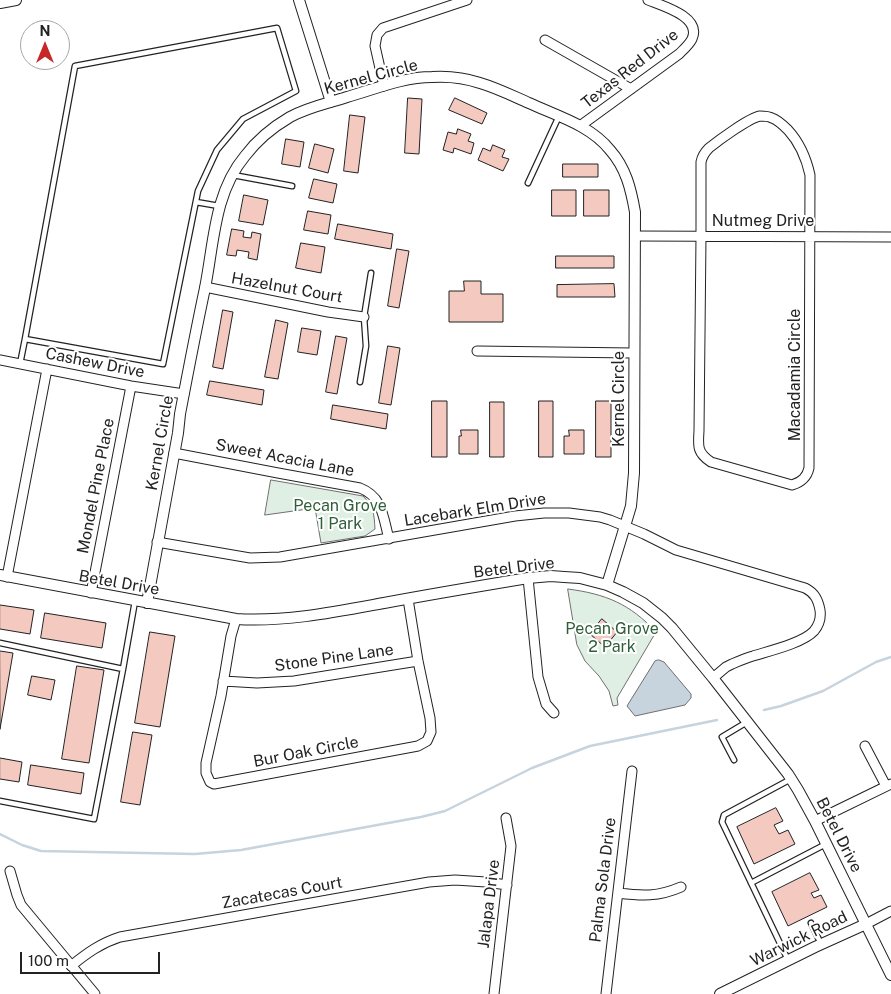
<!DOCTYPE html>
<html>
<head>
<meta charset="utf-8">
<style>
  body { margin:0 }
  #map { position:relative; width:891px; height:994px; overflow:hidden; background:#fff; font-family:"Public Sans",sans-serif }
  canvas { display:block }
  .north { position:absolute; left:20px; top:20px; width:50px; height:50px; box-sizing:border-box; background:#fff; border:1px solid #a7a7a7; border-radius:50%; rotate:0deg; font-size:14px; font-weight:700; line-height:20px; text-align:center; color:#222 }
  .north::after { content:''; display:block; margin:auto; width:18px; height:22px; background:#c62828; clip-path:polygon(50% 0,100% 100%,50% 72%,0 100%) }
  .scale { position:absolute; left:20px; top:952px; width:140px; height:22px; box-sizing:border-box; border:2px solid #222; border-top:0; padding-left:6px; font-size:15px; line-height:18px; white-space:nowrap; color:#222; -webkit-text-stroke:4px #fff; paint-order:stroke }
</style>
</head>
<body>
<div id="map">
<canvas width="891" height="994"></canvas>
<div class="north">N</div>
<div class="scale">100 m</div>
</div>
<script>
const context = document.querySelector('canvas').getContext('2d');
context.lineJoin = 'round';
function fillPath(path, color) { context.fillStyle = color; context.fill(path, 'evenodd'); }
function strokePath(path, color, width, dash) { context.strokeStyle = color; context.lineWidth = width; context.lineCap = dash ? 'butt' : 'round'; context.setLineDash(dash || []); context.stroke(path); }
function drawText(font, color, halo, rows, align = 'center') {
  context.font = font + ' "Public Sans",sans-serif'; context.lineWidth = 4; context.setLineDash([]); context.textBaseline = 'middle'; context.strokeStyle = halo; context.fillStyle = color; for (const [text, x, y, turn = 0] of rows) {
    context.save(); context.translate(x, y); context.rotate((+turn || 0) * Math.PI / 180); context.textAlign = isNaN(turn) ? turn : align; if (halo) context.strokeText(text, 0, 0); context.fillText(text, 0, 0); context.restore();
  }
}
const green = new Path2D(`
  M271 480 363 496C374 507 374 514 375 529L365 536 321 543 315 508 265 515Z
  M568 589C606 594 630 604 656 632L617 698 618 705 613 706 609 691 599 676 585 661 577 645Z`);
fillPath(green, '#e0efe3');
strokePath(green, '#6f6f6f', 1);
const water = new Path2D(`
  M659 660 664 662 691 694V698L685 705 635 716 627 706 655 661Z`);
fillPath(water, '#c7d3dd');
strokePath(water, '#6f6f6f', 1);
strokePath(new Path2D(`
  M764 710 781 706 823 691 876 662 891 657
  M0 834 22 845 41 851 195 854 241 850 421 817 445 811 532 768 590 746 717 720`), '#c7d3dd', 2.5);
const building = new Path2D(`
  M408 98 422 99 419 154 405 153Z
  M455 98 487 113 482 124 449 110Z
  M350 115 365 117 358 173 344 171Z
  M458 129 471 134 468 141 474 143 471 154 454 148 453 153 443 150 448 132 456 134Z
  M286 139 304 142 300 167 282 164Z
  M315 144 334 149 328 173 309 168Z
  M493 145 505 150 502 157 509 159 503 171 478 160 483 148 490 151Z
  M563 164H598V177H563Z
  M314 179 337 184 333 203 309 198Z
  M552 190H576V216H552Z
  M584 190H609V216H584Z
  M244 195 268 200 263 225 239 221Z
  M308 211 331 215 328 234 304 230Z
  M338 224 393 234 391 249 335 239Z
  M232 229 244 231 243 237 251 238 252 232 261 234 257 260 248 258 249 252 237 250 236 256 227 255Z
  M301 243 325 247 321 273 296 268Z
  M397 249 409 251 399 308 388 306Z
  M556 256H614V268H556Z
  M464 281H481V294H503V322H449V291H464Z
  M614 284 615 297H557V285Z
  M223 310 233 312 223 369 213 367Z
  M276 320 288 323 278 379 265 377Z
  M302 328 321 331 317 355 298 352Z
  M336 336 347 338 337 394 326 392Z
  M388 346 400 348 391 405 379 403Z
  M210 381 264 390 262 405 207 395Z
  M432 401H447V457H432Z
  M539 401H553V457H539Z
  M596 401H611V457H596Z
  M490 402H504V457H490Z
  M333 405 388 414 386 429 331 419Z
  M461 430H478V454H459V436H461Z
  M569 430H584V454H564V436H569Z
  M0 605 34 610 30 634 0 629Z
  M45 613 106 623 102 648 41 638Z
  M602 619 617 632 605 647 590 634Z
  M150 632 175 636 160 727 135 723Z
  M0 651 13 653 0 729Z
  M77 666 104 670 89 763 62 759Z
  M32 676 55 680 51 700 28 695Z
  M133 732 152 735 140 805 121 802Z
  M0 758 22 762 19 782 0 779Z
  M31 765 84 773 81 794 28 785Z
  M776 808 783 821 774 825 779 834 788 830 795 844 754 864 737 827Z
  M810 873 819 890 811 893 814 898 821 895 827 907 788 926 772 892Z`);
fillPath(building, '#f3c9c0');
strokePath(building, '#222', 1);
const service = new Path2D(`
  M233 175 292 186
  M528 183 559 116
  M196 202 219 206
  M20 364 25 339 75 66 277 28 296 91 243 119 217 150 198 191 163 364 25 339
  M360 382 366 346 364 317 371 273
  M0 643 123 669
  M734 760 722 737 747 722
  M0 801 94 819 123 669 135 601
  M751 883 826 844
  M811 923 821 944
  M788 960 722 822 724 815 791 779`);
const minor = new Path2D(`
  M545 40 631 89
  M384 86 375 46 377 35 383 28 467 0
  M760 116C764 116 768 116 772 118 778 120 783 125 788 130 800 143 806 157 810 175L809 468C807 477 802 482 792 485L711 462C697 453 698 446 699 431L701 236V162C702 157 705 152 709 148 719 140 749 118 760 116Z
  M580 126 679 54C683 50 689 45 692 39 702 17 663 6 648 0
  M635 236 891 237
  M205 287 328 312 364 317
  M477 351 633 353
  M0 360 131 386 184 394
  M174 453 278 473 360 488C383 497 383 517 389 539
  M157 542 250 558 280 557 515 516 544 513H569L600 517 610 520 644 534 676 550 805 588C815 593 818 600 820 610 821 617 819 625 814 631 803 643 769 651 753 656 746 658 739 661 732 664L726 667 713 678
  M7 577 47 369
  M528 578 538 677 546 704 554 713
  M91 593 131 386
  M236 619 231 636 221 696 206 763V773L210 782 214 784 418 746 427 741 431 732 430 718 418 661 408 599
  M223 681 257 683 294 681 418 661
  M865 746 886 786
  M815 821 891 784
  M10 871 17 895 21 905 95 994
  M618 893C642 896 658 897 681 887
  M866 924 891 911
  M71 966C87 953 101 943 120 937L429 882 455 880 486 882 507 885
  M494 994 511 846 506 818
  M606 994 632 771`);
const tertiary = new Path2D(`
  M299 0 331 102
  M0 3 16 0
  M0 575 236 619C286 622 335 612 384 603 432 594 480 586 528 578L551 576 564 577 580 578 607 585 623 592 643 603 662 618 672 628 713 678 788 774 798 790 815 821 891 975
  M147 603 178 433 180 414C188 372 196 330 205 288 214 243 214 193 245 156 257 140 273 127 290 117 308 107 329 103 347 97 375 89 403 77 432 77 448 76 465 78 480 83 497 88 513 96 529 103 557 116 590 125 610 150 626 168 631 189 635 212L634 473 631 506 625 526 607 585
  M720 994 815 947 866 924`);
strokePath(service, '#222', 7);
strokePath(minor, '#222', 11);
strokePath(tertiary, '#222', 12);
strokePath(service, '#fff', 4.5);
strokePath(minor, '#fff', 9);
strokePath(tertiary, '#fff', 10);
drawText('16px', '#222', '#fff', [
  ["Texas Red Drive",630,69,-38],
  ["Kernel Circle",371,77,-15],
  ["Nutmeg Drive",763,221],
  ["Hazelnut Court",287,288,10],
  ["Cashew Drive",95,363,11],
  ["Macadamia Circle",795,375,-90],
  ["Kernel Circle",619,399,-90],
  ["Kernel Circle",160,443,-80],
  ["Sweet Acacia Lane",285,458,11],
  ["Mondel Pine Place",96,486,-79],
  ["Lacebark Elm Drive",475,510,-9],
  ["Betel Drive",514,568,-7],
  ["Betel Drive",119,583,10],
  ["Stone Pine Lane",334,658,-8],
  ["Bur Oak Circle",306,752,-11],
  ["Betel Drive",839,835,63],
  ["Palma Sola Drive",603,880,-83],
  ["Zacatecas Court",282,893,-10],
  ["Jalapa Drive",489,904,-83],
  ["Warwick Road",799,939,-26]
]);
drawText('16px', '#2f5e38', '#fff', [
  ["Pecan Grove",340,506],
  ["1 Park",340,524],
  ["Pecan Grove",612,629],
  ["2 Park",612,647]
]);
</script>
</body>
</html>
